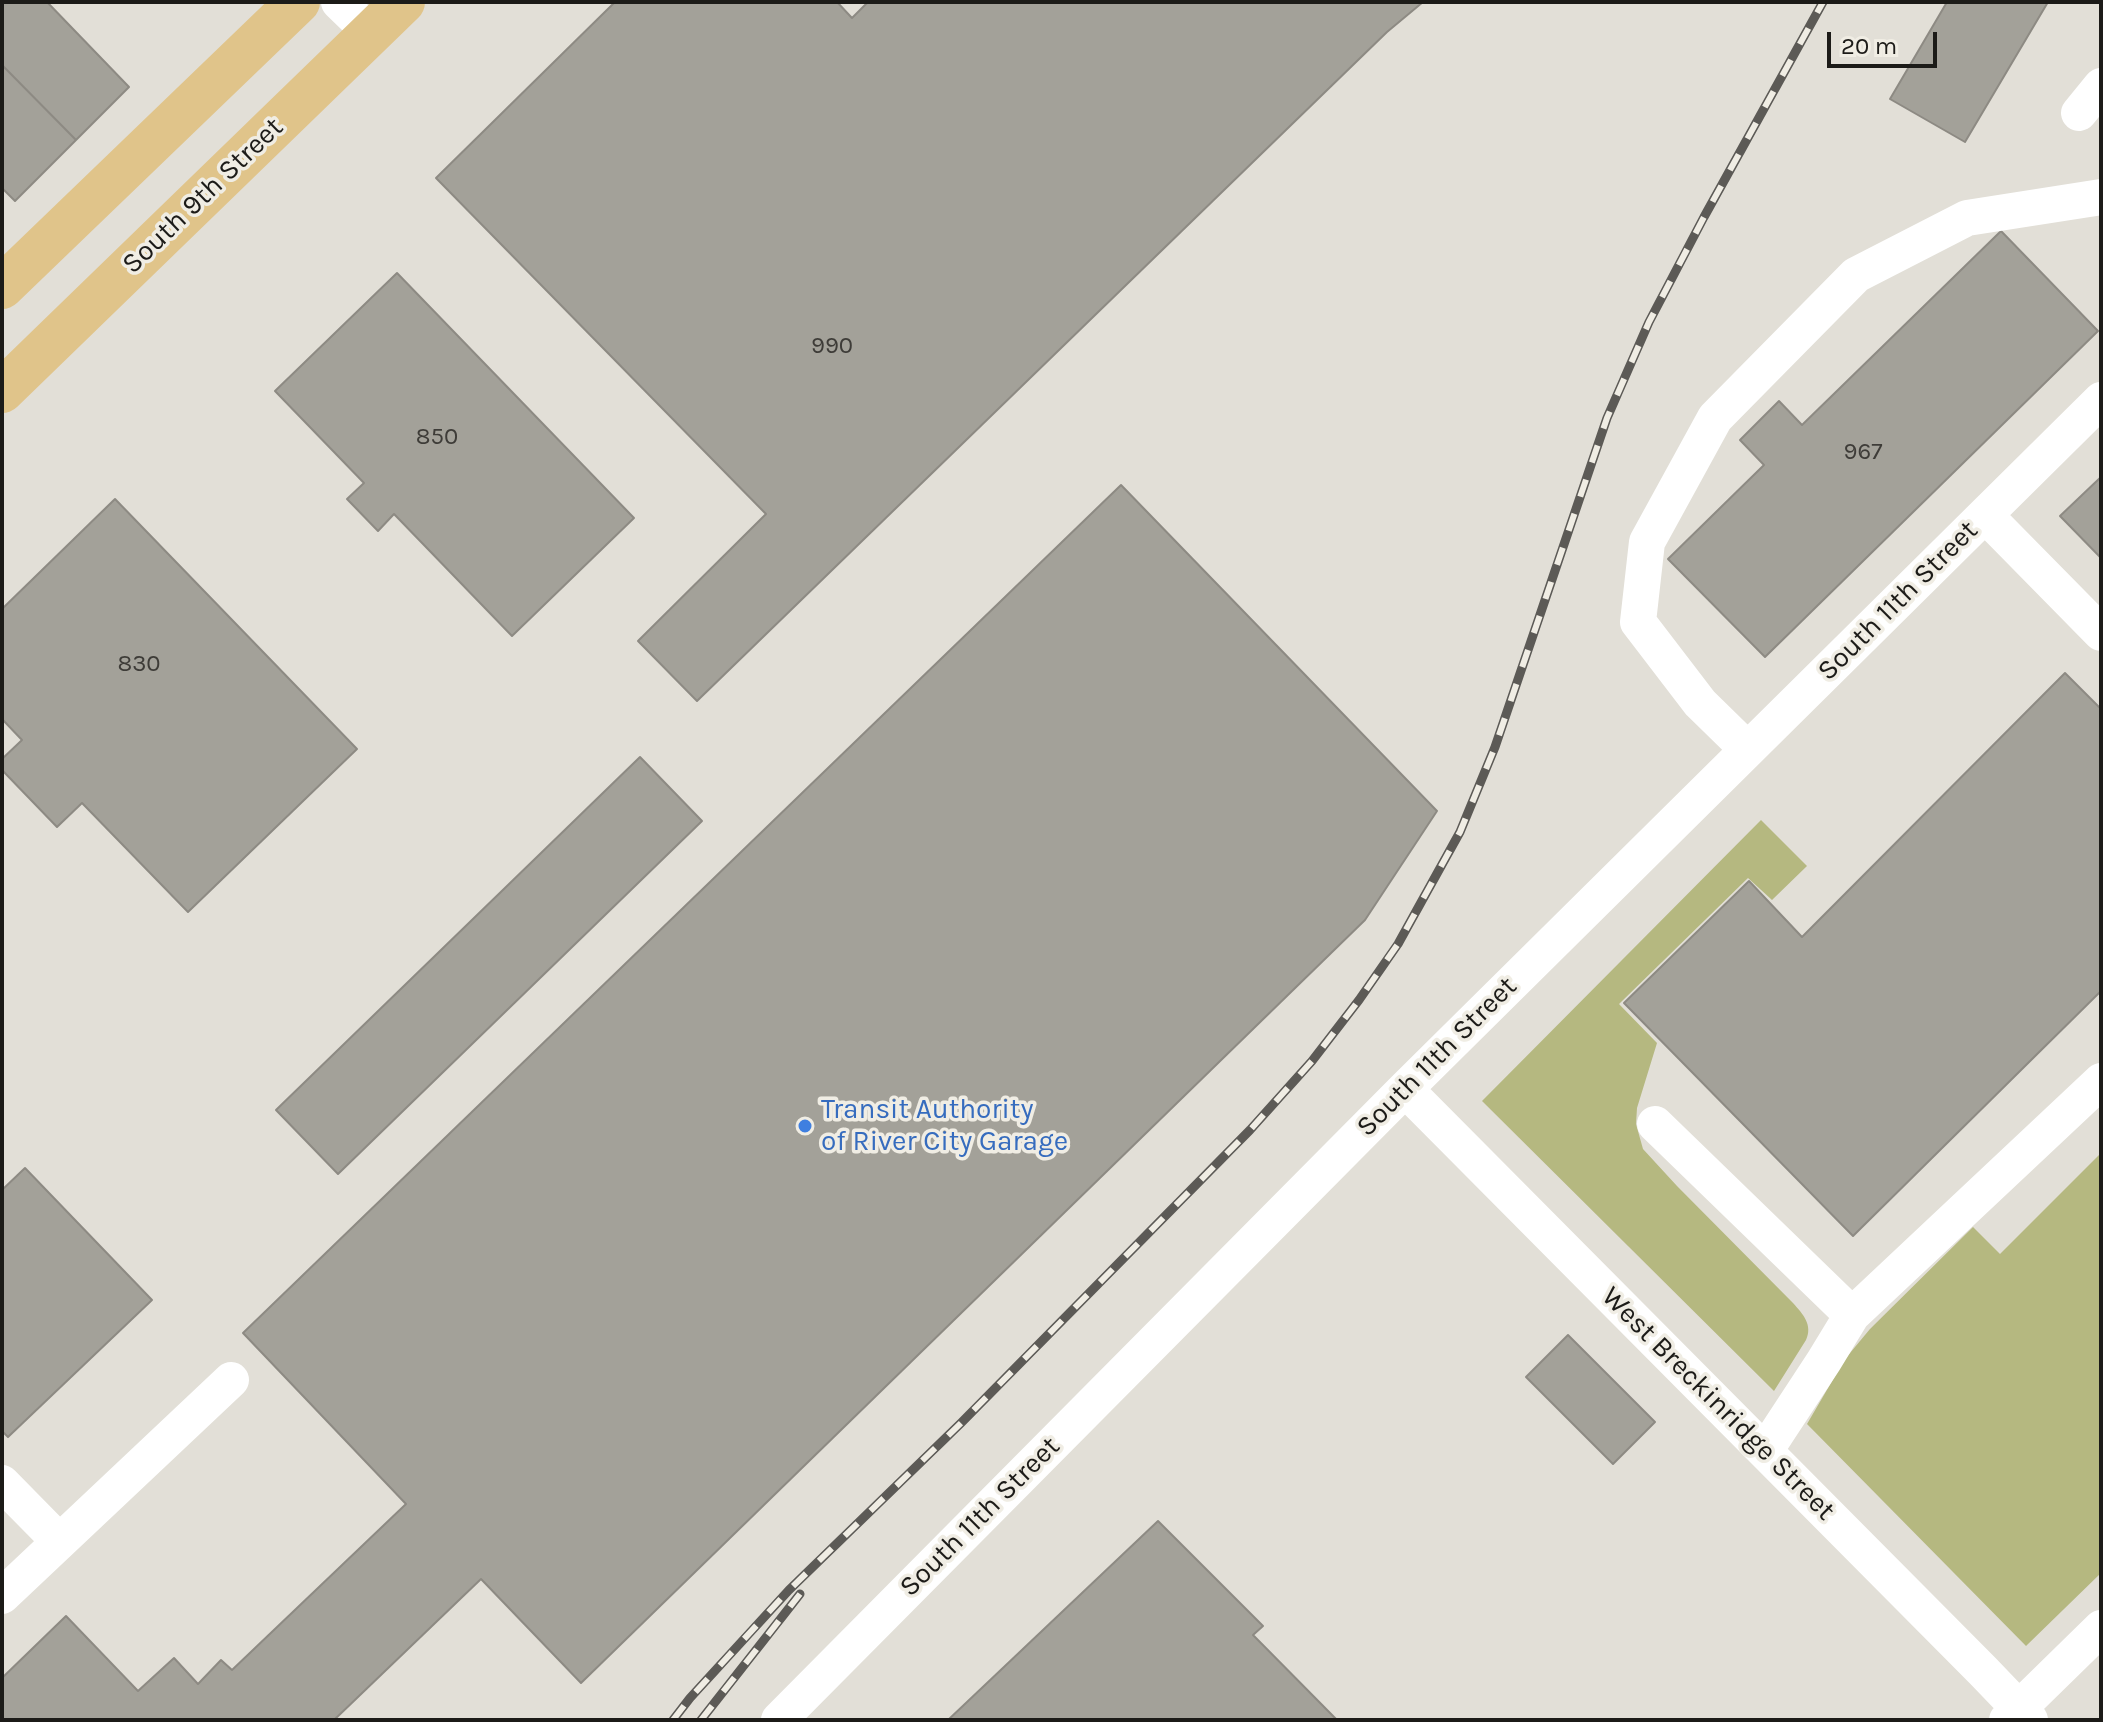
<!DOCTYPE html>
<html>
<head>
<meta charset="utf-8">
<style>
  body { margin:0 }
  #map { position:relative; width:2103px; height:1722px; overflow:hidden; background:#e2dfd7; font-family:Karla,sans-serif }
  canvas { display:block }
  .frame { position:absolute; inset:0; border:4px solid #1c1b18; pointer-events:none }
  .scale { position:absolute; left:1827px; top:32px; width:110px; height:36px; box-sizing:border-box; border:4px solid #1c1b18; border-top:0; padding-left:10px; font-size:24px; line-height:28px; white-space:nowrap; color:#1c1b18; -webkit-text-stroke:6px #f0ede4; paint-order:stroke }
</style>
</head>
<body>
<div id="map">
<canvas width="2103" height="1722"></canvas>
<div class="frame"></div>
<div class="scale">20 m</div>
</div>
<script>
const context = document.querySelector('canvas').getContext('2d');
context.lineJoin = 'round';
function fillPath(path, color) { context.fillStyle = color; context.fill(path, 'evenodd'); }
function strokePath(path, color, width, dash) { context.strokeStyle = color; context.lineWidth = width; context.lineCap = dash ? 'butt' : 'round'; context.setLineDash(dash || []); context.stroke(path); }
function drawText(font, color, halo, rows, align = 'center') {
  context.font = font + ' Karla,sans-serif'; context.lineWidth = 7; context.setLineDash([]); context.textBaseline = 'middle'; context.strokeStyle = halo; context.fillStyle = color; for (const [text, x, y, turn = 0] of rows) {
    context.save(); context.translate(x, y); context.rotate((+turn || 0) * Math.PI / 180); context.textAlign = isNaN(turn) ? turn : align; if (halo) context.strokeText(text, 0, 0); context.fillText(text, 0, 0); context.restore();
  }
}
fillPath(new Path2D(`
  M1761 820 1807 866 1772 900 1748 878 1619 1004 1657 1043 1637 1108 1636 1124 1643 1149 1677 1186 1793 1303C1803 1314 1813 1325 1806 1340L1774 1391 1482 1101Z
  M2101 1153V1573L2026 1646 1807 1424 1845 1359 1870 1329 1973 1227 2000 1254Z`), '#b5b880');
const building = new Path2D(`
  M2 2H47L129 87 76 140 2 65Z
  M615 2H837L852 18 868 2H1423L1387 32 697 701 638 641 766 514 436 178Z
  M1947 2H2048L1965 142 1890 99Z
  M2 65 76 140 15 201 2 188Z
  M2001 231 2098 331 1765 657 1668 559 1764 465 1740 440 1779 401 1802 425Z
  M397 273 634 518 512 636 394 514 378 531 347 499 364 483 275 391Z
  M2101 477V558L2060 516Z
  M1121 485 1437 811 1365 920 581 1683 481 1579 334 1720H2V1678L66 1616 138 1691 174 1658 198 1684 221 1660 232 1670 406 1504 243 1333Z
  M115 499 357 749 188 912 82 803 57 827 2 770V759L22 740 2 719V609Z
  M2065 673 2101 709V991L1853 1236 1624 1003 1749 881 1802 937Z
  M640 757 702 821 338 1174 276 1110Z
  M25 1168 152 1300 8 1437 2 1431V1190Z
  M1568 1335 1655 1422 1613 1464 1526 1377Z
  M1158 1521 1263 1626 1253 1635 1337 1720H948Z`);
fillPath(building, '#a3a199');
strokePath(building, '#8d8a83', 2);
strokePath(new Path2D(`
  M339 2 371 33
  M2079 113 2101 86
  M1985 515 2101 633
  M1747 749 1700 703 1638 622 1647 542 1715 418 1856 275 1967 218 2101 197
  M1405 1089 1983 1671 2030 1720
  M1655 1124 1852 1315
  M1765 1451 1824 1361 1852 1315 2101 1081
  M2 1483 59 1541
  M2 1596 231 1380
  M779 1720 1405 1089 2101 400
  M2007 1720 2101 1628`), '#fff', 36);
strokePath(new Path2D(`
  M2 287 298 2
  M2 391 403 2`), '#e0c48a', 44);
const rail = new Path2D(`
  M673 1720 690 1698 789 1590 961 1423 1250 1130 1312 1061 1359 1000 1398 944 1460 832 1495 747 1607 418 1649 322 1704 217 1823 2
  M701 1720 800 1594`);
strokePath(rail, '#5c5a56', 9);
strokePath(rail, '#f0ede4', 6, [18]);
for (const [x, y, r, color] of [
  [805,1126,8,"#3f7fe0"]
]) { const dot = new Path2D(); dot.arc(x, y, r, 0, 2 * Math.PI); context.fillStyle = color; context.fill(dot); strokePath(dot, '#f0ede4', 3); }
drawText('24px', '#3e3c38', null, [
  ["990",832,346],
  ["850",437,437],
  ["967",1863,452],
  ["830",139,664]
]);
drawText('28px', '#1c1b18', '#f0ede4', [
  ["South 9th Street",203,196,-44],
  ["South 11th Street",1898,601,-45],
  ["South 11th Street",1437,1057,-45],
  ["West Breckinridge Street",1718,1404,45],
  ["South 11th Street",980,1517,-45]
]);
drawText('28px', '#366cbe', '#f0ede4', [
  ["Transit Authority",821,1110],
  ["of River City Garage",821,1142]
], 'left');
</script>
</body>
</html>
